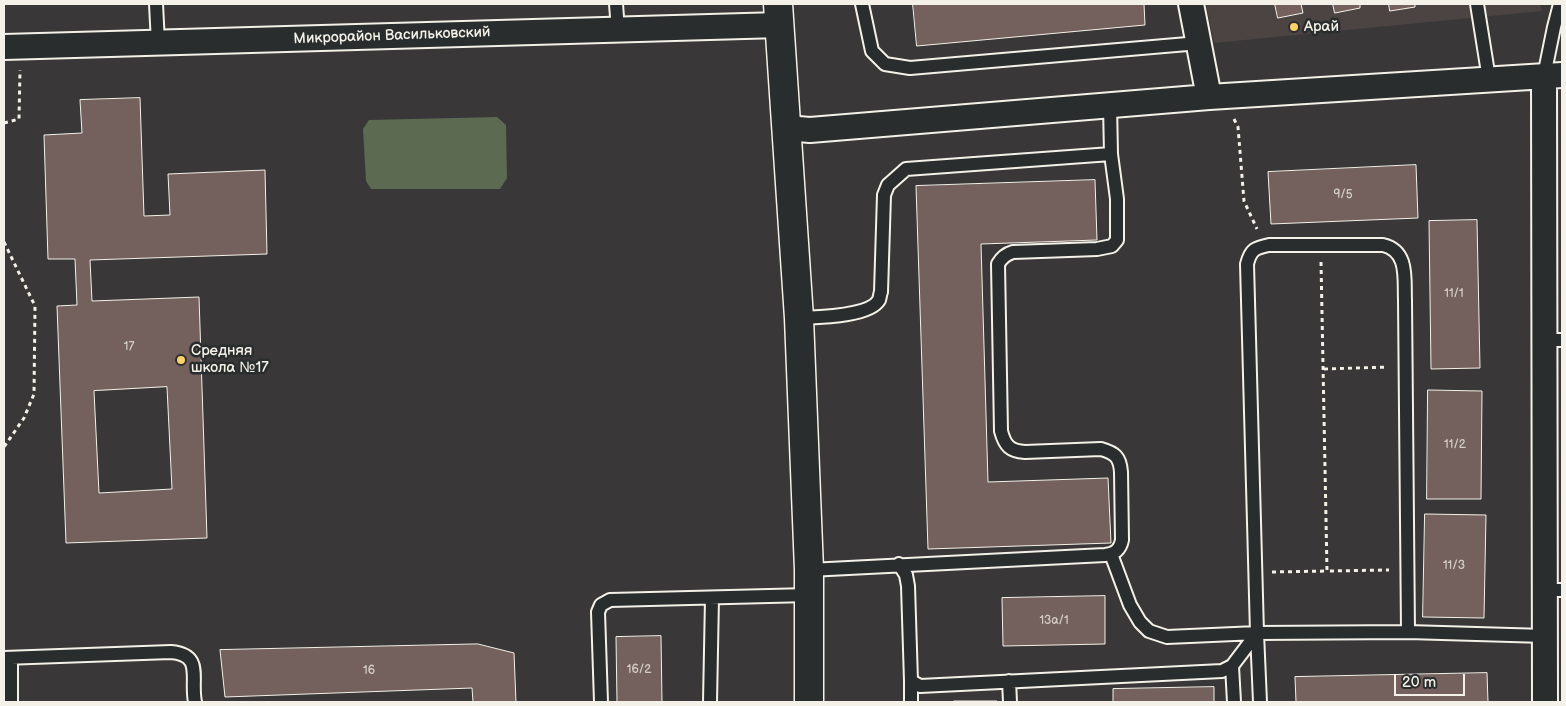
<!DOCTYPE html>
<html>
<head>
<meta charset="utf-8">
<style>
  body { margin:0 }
  #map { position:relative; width:1566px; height:706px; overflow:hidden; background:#393738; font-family:"Balsamiq Sans",sans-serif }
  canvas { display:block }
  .frame { position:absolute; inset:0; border:5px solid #f4f1e8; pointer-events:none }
  .scale { position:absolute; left:1394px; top:674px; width:71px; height:22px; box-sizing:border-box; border:2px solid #f4f1e8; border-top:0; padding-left:6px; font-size:15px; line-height:18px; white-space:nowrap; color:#f4f1e8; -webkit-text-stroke:4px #2a2d2e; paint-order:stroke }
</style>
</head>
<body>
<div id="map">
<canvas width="1566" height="706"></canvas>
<div class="frame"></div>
<div class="scale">20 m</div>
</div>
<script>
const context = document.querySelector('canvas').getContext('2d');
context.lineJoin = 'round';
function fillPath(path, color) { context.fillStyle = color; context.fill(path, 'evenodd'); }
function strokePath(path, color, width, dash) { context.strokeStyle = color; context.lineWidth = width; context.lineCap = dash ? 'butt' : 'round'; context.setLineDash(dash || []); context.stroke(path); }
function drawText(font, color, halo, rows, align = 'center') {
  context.font = font + ' "Balsamiq Sans",sans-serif'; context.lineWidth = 5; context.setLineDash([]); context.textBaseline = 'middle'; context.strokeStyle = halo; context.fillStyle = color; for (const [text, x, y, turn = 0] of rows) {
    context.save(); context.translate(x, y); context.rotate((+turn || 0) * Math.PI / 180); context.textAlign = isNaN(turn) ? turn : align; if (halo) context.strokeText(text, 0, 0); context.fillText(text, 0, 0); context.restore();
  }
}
fillPath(new Path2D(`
  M1206 4H1540L1542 11 1214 43Z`), '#4b4443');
fillPath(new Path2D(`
  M497 117 506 125 507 178 500 189H371L366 181 363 129 369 120Z`), '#5c6a52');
const building = new Path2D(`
  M913 4H1144L1145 25 917 46Z
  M1275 4H1301L1303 13 1278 18Z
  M1333 4H1360V8L1335 13Z
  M1389 4H1415V7L1390 11Z
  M140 98 144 216 170 215 168 174 265 170 267 254 90 260 92 301 199 297 207 538 66 543 57 306 77 305 75 259H48L44 135 82 133 80 100ZM167 387 172 489 99 493 94 391Z
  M1416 165 1418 218 1271 224 1268 172Z
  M1095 180 1097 240 981 244 988 482 1108 478 1111 543 928 549 916 186Z
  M1477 220 1480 368 1431 369 1429 221Z
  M1428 390 1482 391 1481 499H1427Z
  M1425 514 1486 515 1484 618 1423 617Z
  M1105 596V644L1003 646 1002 598Z
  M661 636 662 702H617L616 637Z
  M478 644 514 653 516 702H473L472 688 225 697 220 650Z
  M1487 673 1488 702H1296L1295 677Z
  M1214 687V702H1113V689Z
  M954 701H997V702H954Z`);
fillPath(building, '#74615e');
strokePath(building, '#f4f1e8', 1);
const service = new Path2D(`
  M156 4 158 43
  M616 4 618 30
  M862 4 872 51 885 64 910 68 1199 43
  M1477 4 1489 79
  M1544 76 1554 27 1560 4
  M799 318C817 317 869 317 879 300 880 297 880 294 881 292L884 195 888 185 906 169 1111 154
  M1545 340H1562
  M1111 554 1130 605 1140 622 1149 631 1167 637 1257 633
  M899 564 906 575 908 586 911 681 920 686 1222 671 1232 666 1257 633
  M809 570 1105 555C1115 554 1120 550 1122 540L1121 472C1120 457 1115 453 1101 449L1025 452C1010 451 1005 446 1001 431L998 264C1002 257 1006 254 1013 252L1097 249 1112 246 1117 240V199L1111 154 1110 105
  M1545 590H1562
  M1408 632 1405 300C1404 279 1409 251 1383 245H1269C1255 248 1251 249 1247 264L1257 633 1408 632 1545 636
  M1257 633 1260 702
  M4 658 171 652C204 655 190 678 195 702
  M11 658V702
  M1232 666 1234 702
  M911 681V702
  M1009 681 1010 702
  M601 702 598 612 601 605 610 600 809 595
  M710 702 712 598`);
const minor = new Path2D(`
  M1191 4 1209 97
  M4 47 780 25
  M1544 76 1545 702
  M786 128 810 130 1209 97 1562 75`);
const tertiary = new Path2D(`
  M778 4 799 318 809 570V702`);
strokePath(service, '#f4f1e8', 16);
strokePath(minor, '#f4f1e8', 28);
strokePath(tertiary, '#f4f1e8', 31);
strokePath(new Path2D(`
  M1234 119 1238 127 1244 201 1257 229
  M4 123 19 119 20 70
  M4 242 35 306 34 394 24 418 4 447
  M1321 262 1327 571 1389 570
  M1324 369 1388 367
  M1272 572 1327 571`), '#f4f1e8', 3, [4, 4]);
strokePath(service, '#2a2d2e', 12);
strokePath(minor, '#2a2d2e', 24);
strokePath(tertiary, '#2a2d2e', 28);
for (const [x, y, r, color] of [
  [1294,27,5,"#ffd166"],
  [181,360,5,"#ffd166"]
]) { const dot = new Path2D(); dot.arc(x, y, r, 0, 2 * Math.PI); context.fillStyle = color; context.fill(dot); strokePath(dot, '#2a2d2e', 2); }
drawText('12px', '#d4cdc6', null, [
  ["9/5",1343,195],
  ["11/1",1454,294],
  ["17",129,347],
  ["11/2",1455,445],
  ["11/3",1454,566],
  ["13а/1",1054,621],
  ["16/2",639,670],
  ["16",369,671]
]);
drawText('15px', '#f4f1e8', '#2a2d2e', [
  ["Арай",1304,27],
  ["Средняя",191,351],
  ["школа №17",191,368]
], 'left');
drawText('15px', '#f4f1e8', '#2a2d2e', [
  ["Микрорайон Васильковский",392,36,-2]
]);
</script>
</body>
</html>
